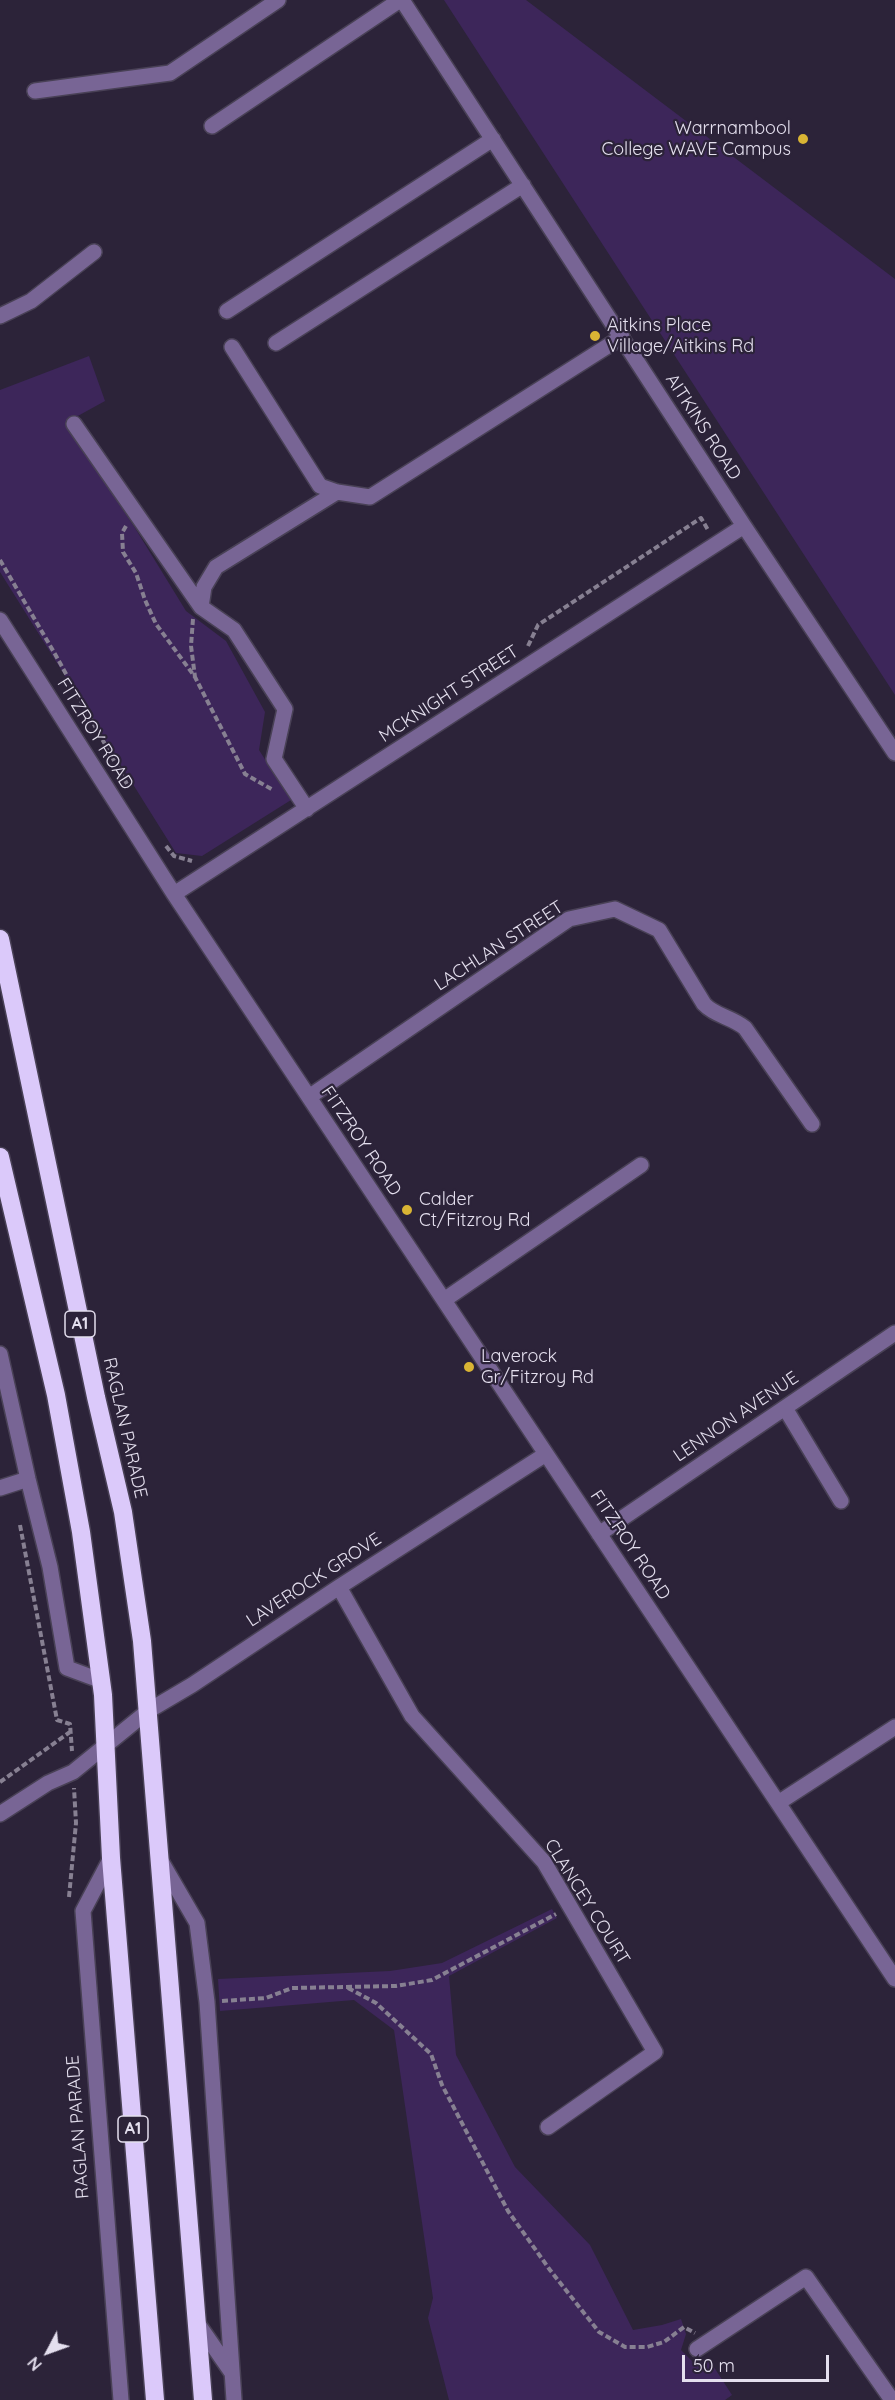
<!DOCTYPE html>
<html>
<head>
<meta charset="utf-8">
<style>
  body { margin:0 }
  #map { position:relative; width:895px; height:2400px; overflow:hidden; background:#2c2339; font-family:Quicksand,sans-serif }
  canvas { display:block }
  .north { position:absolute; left:18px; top:2322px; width:60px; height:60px; -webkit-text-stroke:4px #2c2339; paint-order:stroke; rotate:229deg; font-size:16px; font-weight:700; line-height:24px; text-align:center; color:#e4dfee }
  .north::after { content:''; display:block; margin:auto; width:21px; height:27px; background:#e4dfee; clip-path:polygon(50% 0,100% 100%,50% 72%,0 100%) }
  .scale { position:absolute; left:682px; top:2355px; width:147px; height:27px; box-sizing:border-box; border:3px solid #e4dfee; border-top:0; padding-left:8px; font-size:18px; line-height:21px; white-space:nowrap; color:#e4dfee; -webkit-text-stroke:4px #2c2339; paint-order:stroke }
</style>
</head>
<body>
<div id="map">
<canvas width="895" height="2400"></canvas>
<div class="north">N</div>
<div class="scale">50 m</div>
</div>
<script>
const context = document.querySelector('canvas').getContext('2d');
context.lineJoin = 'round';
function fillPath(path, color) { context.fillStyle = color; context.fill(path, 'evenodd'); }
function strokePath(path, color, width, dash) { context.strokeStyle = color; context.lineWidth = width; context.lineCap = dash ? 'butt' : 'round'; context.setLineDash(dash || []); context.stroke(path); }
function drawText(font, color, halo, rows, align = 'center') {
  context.font = font + ' Quicksand,sans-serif'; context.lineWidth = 4.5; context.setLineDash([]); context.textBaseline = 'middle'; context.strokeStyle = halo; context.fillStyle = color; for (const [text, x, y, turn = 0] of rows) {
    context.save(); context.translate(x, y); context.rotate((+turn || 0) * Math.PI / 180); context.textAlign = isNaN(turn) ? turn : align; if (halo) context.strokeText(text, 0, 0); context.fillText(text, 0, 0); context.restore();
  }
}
fillPath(new Path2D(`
  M444 0H526L895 279V695Z
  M89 356 105 401 65 423 135 528 186 611 226 641 265 712 259 750 291 800 202 856 176 853 0 572V390Z
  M552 1909 557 1918 449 1976 456 2055 515 2167 590 2245 633 2330 662 2325 681 2319 686 2334 681 2350 695 2364 710 2361 732 2395 725 2400H449L428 2318 433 2298 394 2030 354 2000 220 2011 218 1979 390 1971 442 1963Z`), '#3d265a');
const minor = new Path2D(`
  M402 0 744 526 895 753
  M35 91 170 73 278 0
  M212 126 400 0
  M227 311 493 139
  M0 316 31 301 94 252
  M276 343 523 185
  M232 347 320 486 337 492 370 497 622 337
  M74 424 201 607 234 630 285 709 274 759 307 809
  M201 607 204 587 216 567 337 492
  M0 620 174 894 895 1979
  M174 894 744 526
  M309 1097 569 919 615 909 659 930 704 1004C715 1016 732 1017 745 1028L812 1124
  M444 1300 641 1165
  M0 1354 28 1479 50 1567 67 1668 102 1681
  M785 1408 841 1501
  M0 1488 28 1479
  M599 1534 895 1333
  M339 1587 412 1716 544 1862 655 2052 548 2127
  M778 1803 895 1727
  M0 1814 48 1783 73 1772 148 1711 192 1685 339 1587 546 1454
  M111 1858 83 1911 121 2400
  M161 1861 197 1923 207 2002 234 2400
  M198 2324 232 2373
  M697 2349 806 2277 892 2400`);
const highway = new Path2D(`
  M0 939 96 1397 123 1512 142 1641 203 2400
  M0 1157 56 1395 81 1532 103 1695 111 1858 155 2400`);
strokePath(minor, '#494156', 18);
strokePath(highway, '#494156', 21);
strokePath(new Path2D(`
  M126 526 122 533 123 552 136 573 145 600 156 624 195 677 245 774 273 790
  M0 560 55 654 127 784
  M193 619 191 646 195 677
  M528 646 538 625 701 518 708 530
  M166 846 174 856 192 861
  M20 1525 57 1720 70 1724 72 1751
  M0 1782 70 1732
  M69 1897 76 1823 74 1788
  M348 1988 376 2003 431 2054 442 2085 508 2211 550 2270 599 2332 625 2347H647L664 2342 684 2327 695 2333
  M222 2001 266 1998 292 1988 396 1986 432 1980 556 1914`), '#878092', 4, [6, 3]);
strokePath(minor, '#786595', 15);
strokePath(highway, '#dbc9fa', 18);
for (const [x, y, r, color] of [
  [803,139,6,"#d9b434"],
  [595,336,6,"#d9b434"],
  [407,1210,6,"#d9b434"],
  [469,1367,6,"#d9b434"]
]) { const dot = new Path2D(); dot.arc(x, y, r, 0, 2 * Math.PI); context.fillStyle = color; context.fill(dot); strokePath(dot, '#2c2339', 2); }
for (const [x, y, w] of [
  [80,1324,30],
  [133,2129,30]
]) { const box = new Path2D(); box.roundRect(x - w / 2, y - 13, w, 26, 4.5); context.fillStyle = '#2c2339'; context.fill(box); strokePath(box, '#e4dfee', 1.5); }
drawText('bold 16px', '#e4dfee', null, [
  ["A1",80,1324],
  ["A1",133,2129]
]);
drawText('18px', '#e4dfee', '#2c2339', [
  ["Warrnambool",791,129,"right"],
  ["College WAVE Campus",791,150,"right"],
  ["Aitkins Place",607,326],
  ["Village/Aitkins Rd",607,347],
  ["Calder",419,1200],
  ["Ct/Fitzroy Rd",419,1221],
  ["Laverock",481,1357],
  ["Gr/Fitzroy Rd",481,1378]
], 'left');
drawText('18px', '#e4dfee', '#2c2339', [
  ["AITKINS ROAD",703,427,57],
  ["MCKNIGHT STREET",449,694,-33],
  ["FITZROY ROAD",95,734,58],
  ["LACHLAN STREET",499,946,-33],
  ["FITZROY ROAD",361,1141,56],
  ["LENNON AVENUE",736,1417,-34],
  ["RAGLAN PARADE",125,1428,77],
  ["FITZROY ROAD",630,1545,56],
  ["LAVEROCK GROVE",314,1580,-33],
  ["CLANCEY COURT",587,1902,58],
  ["RAGLAN PARADE",78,2127,-94]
]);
</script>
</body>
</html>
